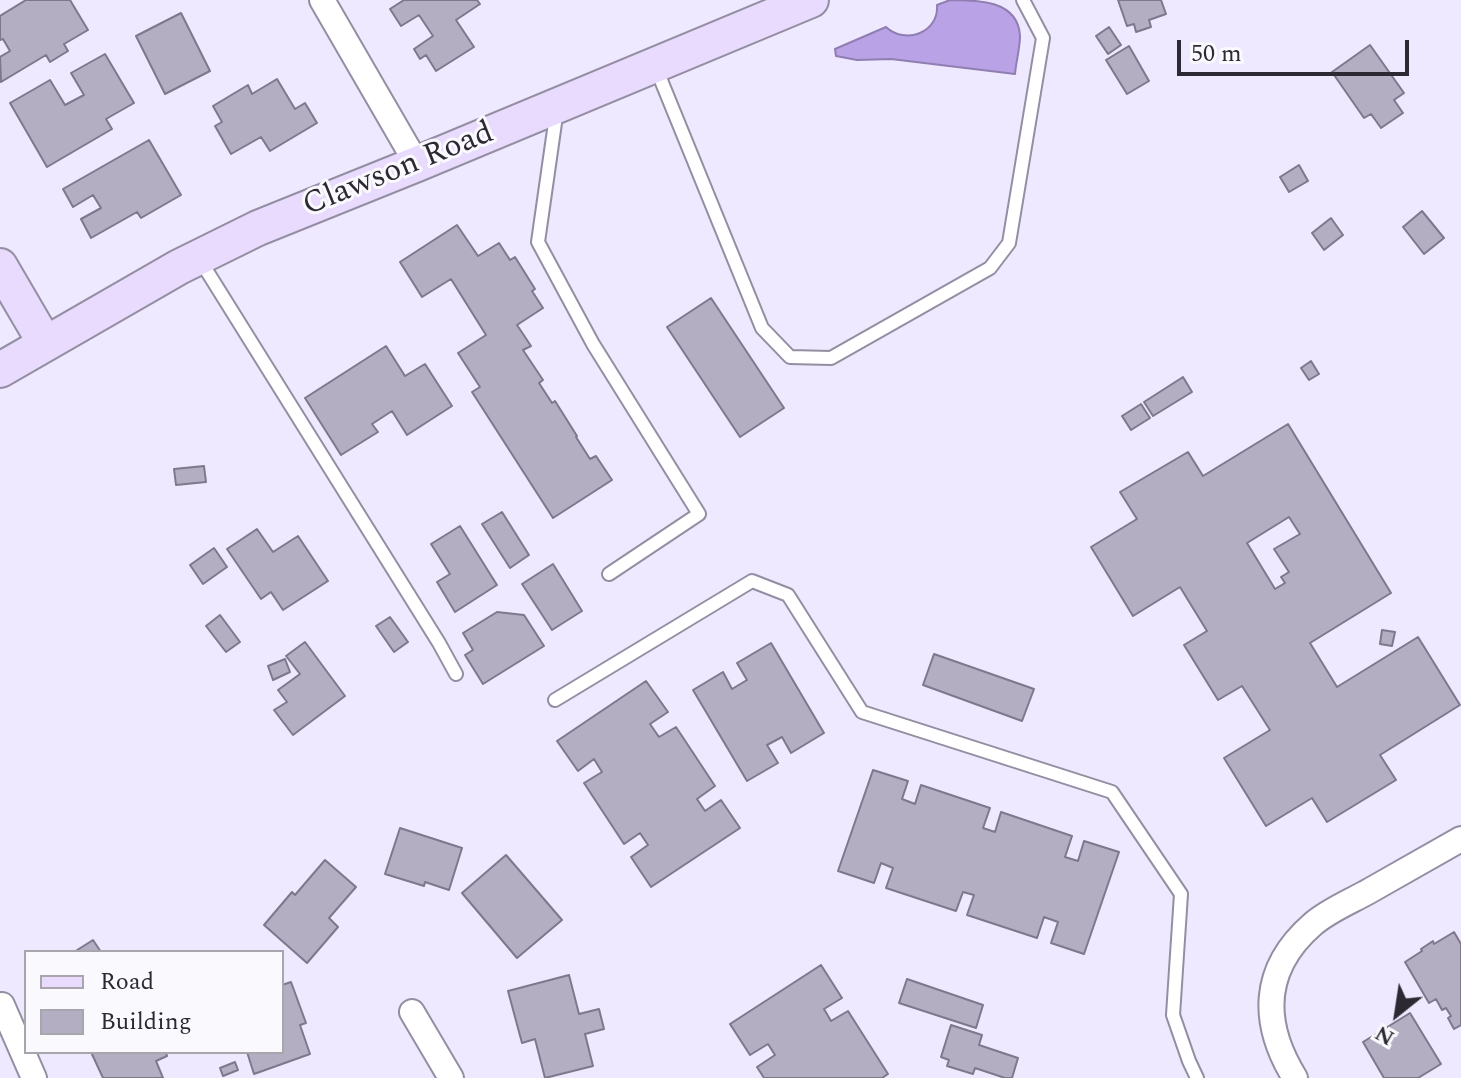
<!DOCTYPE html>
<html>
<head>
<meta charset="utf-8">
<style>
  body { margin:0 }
  #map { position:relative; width:1461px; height:1078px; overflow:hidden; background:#efe9ff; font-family:Spectral,serif }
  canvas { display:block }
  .legend { position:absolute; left:24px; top:950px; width:260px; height:104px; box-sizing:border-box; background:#faf9fe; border:2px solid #a8a6ac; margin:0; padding:10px 14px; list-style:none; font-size:24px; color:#2c2932 }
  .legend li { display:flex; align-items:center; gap:16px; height:40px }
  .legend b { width:40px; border:2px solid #a8a6ac }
  .north { position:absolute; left:1357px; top:974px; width:80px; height:80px; -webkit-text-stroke:6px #faf9fe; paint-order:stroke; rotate:210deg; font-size:22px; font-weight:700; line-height:32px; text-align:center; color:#2c2932 }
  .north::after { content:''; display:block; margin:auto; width:28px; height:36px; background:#2c2932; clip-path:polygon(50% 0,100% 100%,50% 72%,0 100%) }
  .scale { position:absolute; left:1177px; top:40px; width:232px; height:36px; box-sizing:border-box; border:4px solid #2c2932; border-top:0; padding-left:10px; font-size:24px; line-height:28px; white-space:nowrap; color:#2c2932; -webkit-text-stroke:6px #faf9fe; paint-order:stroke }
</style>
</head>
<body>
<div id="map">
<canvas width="1461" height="1078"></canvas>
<ul class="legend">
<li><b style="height:10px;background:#e8dbfd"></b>Road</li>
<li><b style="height:22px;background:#b4aec3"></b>Building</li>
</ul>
<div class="north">N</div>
<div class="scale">50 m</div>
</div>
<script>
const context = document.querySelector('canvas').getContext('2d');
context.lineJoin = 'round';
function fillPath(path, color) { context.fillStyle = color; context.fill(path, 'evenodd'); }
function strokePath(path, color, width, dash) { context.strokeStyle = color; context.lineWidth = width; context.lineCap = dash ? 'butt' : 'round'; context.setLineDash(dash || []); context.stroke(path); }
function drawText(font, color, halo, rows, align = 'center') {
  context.font = font + ' Spectral,serif'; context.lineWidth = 6; context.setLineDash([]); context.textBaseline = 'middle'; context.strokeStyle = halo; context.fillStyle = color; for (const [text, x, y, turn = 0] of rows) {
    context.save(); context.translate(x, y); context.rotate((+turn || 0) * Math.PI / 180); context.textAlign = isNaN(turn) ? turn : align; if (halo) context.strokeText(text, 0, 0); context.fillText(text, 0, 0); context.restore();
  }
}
const water = new Path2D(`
  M950 0C978 0 1018 0 1020 36 1020 48 1016 62 1015 74L891 59 857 60 836 56 835 49 886 27C905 45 939 33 937 5Z`);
fillPath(water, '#baa2e7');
strokePath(water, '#8f7eb1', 2);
const building = new Path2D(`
  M26 0H70L88 30 64 44 68 51 50 62 46 55 1 82 0 57 10 51 3 39 0 40V16Z
  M404 0H477L480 4 456 20 474 47 436 71 426 55 420 59 414 49 433 36 419 15 401 26 390 9Z
  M1118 0H1161L1166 14 1149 20 1151 27 1136 32 1134 24 1127 26Z
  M181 13 210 71 165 94 136 36Z
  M1109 27 1121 45 1108 54 1096 36Z
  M1370 45 1404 93 1394 100 1403 113 1381 128 1371 114 1364 118 1332 72Z
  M1129 46 1149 81 1127 94 1106 60Z
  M105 54 134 103 106 119 112 129 47 167 10 103 50 80 65 105 84 95 71 73Z
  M277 79 295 109 305 103 317 123 270 151 261 137 231 154 215 126 222 122 213 106 248 85 252 94Z
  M149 140 181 195 141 218 137 212 91 238 81 219 101 208 93 195 73 207 63 189Z
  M1299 165 1308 181 1289 192 1280 177Z
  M1422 211 1444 238 1424 254 1403 227Z
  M1331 218 1343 235 1324 250 1312 233Z
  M457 225 478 256 499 243 510 260 515 257 535 289 532 291 543 308 517 325 531 346 523 350 543 380 539 383 552 403 555 401 577 436 576 437 590 459 596 456 612 480 553 518 472 392 480 387 458 353 486 335 451 279 422 297 400 262Z
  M711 298 784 408 740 437 667 327Z
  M386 346 405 376 425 364 452 406 407 435 392 411 372 424 378 432 341 455 305 398Z
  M1311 361 1319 374 1309 380 1301 368Z
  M1183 377 1192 392 1153 416 1144 402Z
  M1141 404 1150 418 1131 430 1122 416Z
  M1288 424 1391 593 1310 643 1337 687 1418 637 1460 705 1380 755 1396 780 1327 822 1312 798 1266 826 1224 758 1270 730 1242 686 1218 700 1184 645 1207 631 1180 587 1133 616 1091 547 1137 519 1120 492 1188 452 1203 476ZM1289 517 1300 534 1274 549 1289 572 1281 577 1285 583 1275 589 1247 543Z
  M204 466 206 482 176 485 174 469Z
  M502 512 529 555 510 568 482 524Z
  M460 526 497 585 455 612 437 582 450 574 431 544Z
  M257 529 273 552 298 536 328 581 283 610 271 592 261 599 227 549Z
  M214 548 227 567 203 584 190 565Z
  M553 564 582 611 552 630 522 584Z
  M497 612 524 615 544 646 483 684 465 655 473 650 463 633Z
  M220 615 240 642 226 652 206 626Z
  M390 617 408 642 394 652 376 626Z
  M1382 630 1395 632 1392 646 1380 644Z
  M305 642 345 696 293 735 274 710 287 702 278 690 300 674 286 656Z
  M771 643 824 733 791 753 782 737 767 745 778 763 747 781 693 690 723 672 732 689 747 680 737 663Z
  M934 654 1034 689 1022 721 923 685Z
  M285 659 290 672 273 680 268 666Z
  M646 681 668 712 650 724 659 737 676 727 715 786 697 799 705 811 721 800 740 828 651 887 631 857 648 845 640 833 624 844 584 783 602 772 594 759 578 771 557 741Z
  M873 770 908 781 902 799 915 804 921 785 990 808 983 828 995 832 1001 812 1072 836 1065 857 1078 861 1084 841 1119 852 1084 954 1051 943 1058 922 1044 917 1037 938 967 915 974 895 963 892 956 911 886 888 893 868 881 863 874 883 838 871Z
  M400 828 462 848 449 890 425 882 424 886 385 874Z
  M506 855 562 920 517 958 462 893Z
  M325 860 356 887 329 918 338 927 307 963 264 925 292 892 295 895Z
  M1454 932 1461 944V1025L1454 1029 1448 1018 1451 1016 1446 1008 1442 1010 1436 999 1429 1003 1405 962 1422 951 1421 949 1433 941 1434 944Z
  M93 940 101 952H74Z
  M821 965 842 998 824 1009 831 1021 848 1011 888 1074 882 1078H764L757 1067 775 1055 768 1044 750 1055 730 1024Z
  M569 975 579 1014 599 1009 604 1029 585 1034 593 1066 545 1078 535 1039 522 1043 508 991Z
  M907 979 983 1005 976 1028 899 1003Z
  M291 982 306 1023 300 1025 310 1054 254 1074 247 1052H282V985Z
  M1410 1013 1441 1064 1418 1078H1384L1363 1042Z
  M951 1025 982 1035 979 1045 1018 1058 1012 1078H1005L975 1068 973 1074 947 1066 949 1060 941 1057Z
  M91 1052H166L167 1056 156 1061 163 1078H103Z
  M235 1062 238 1070 223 1076 220 1068Z`);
fillPath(building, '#b4aec3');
strokePath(building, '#7f788c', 2);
const lane = new Path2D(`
  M656 68 762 328 790 357 831 358 990 268 1009 243 1043 38 1023 0
  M557 109 538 242 593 344 699 514 609 574
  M200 260 439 643 456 674
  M555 700 752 581 788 595 862 712 1112 792 1181 894 1173 1015 1189 1061 1197 1078`);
const street = new Path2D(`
  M322 0 417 164
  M2 1005 34 1078
  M412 1012 451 1078
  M1295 1078C1261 1023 1261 969 1313 924 1329 910 1352 901 1371 890 1401 873 1431 856 1461 839`);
const secondary = new Path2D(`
  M0 266 45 343
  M0 370 179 267 258 228 417 164 811 0`);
strokePath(lane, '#948ea2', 16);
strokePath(street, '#948ea2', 28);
strokePath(secondary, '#948ea2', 38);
strokePath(lane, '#fff', 12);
strokePath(street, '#fff', 24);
strokePath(secondary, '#e8dbfd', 34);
drawText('32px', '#2c2932', '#faf9fe', [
  ["Clawson Road",399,171,-22]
]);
</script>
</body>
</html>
